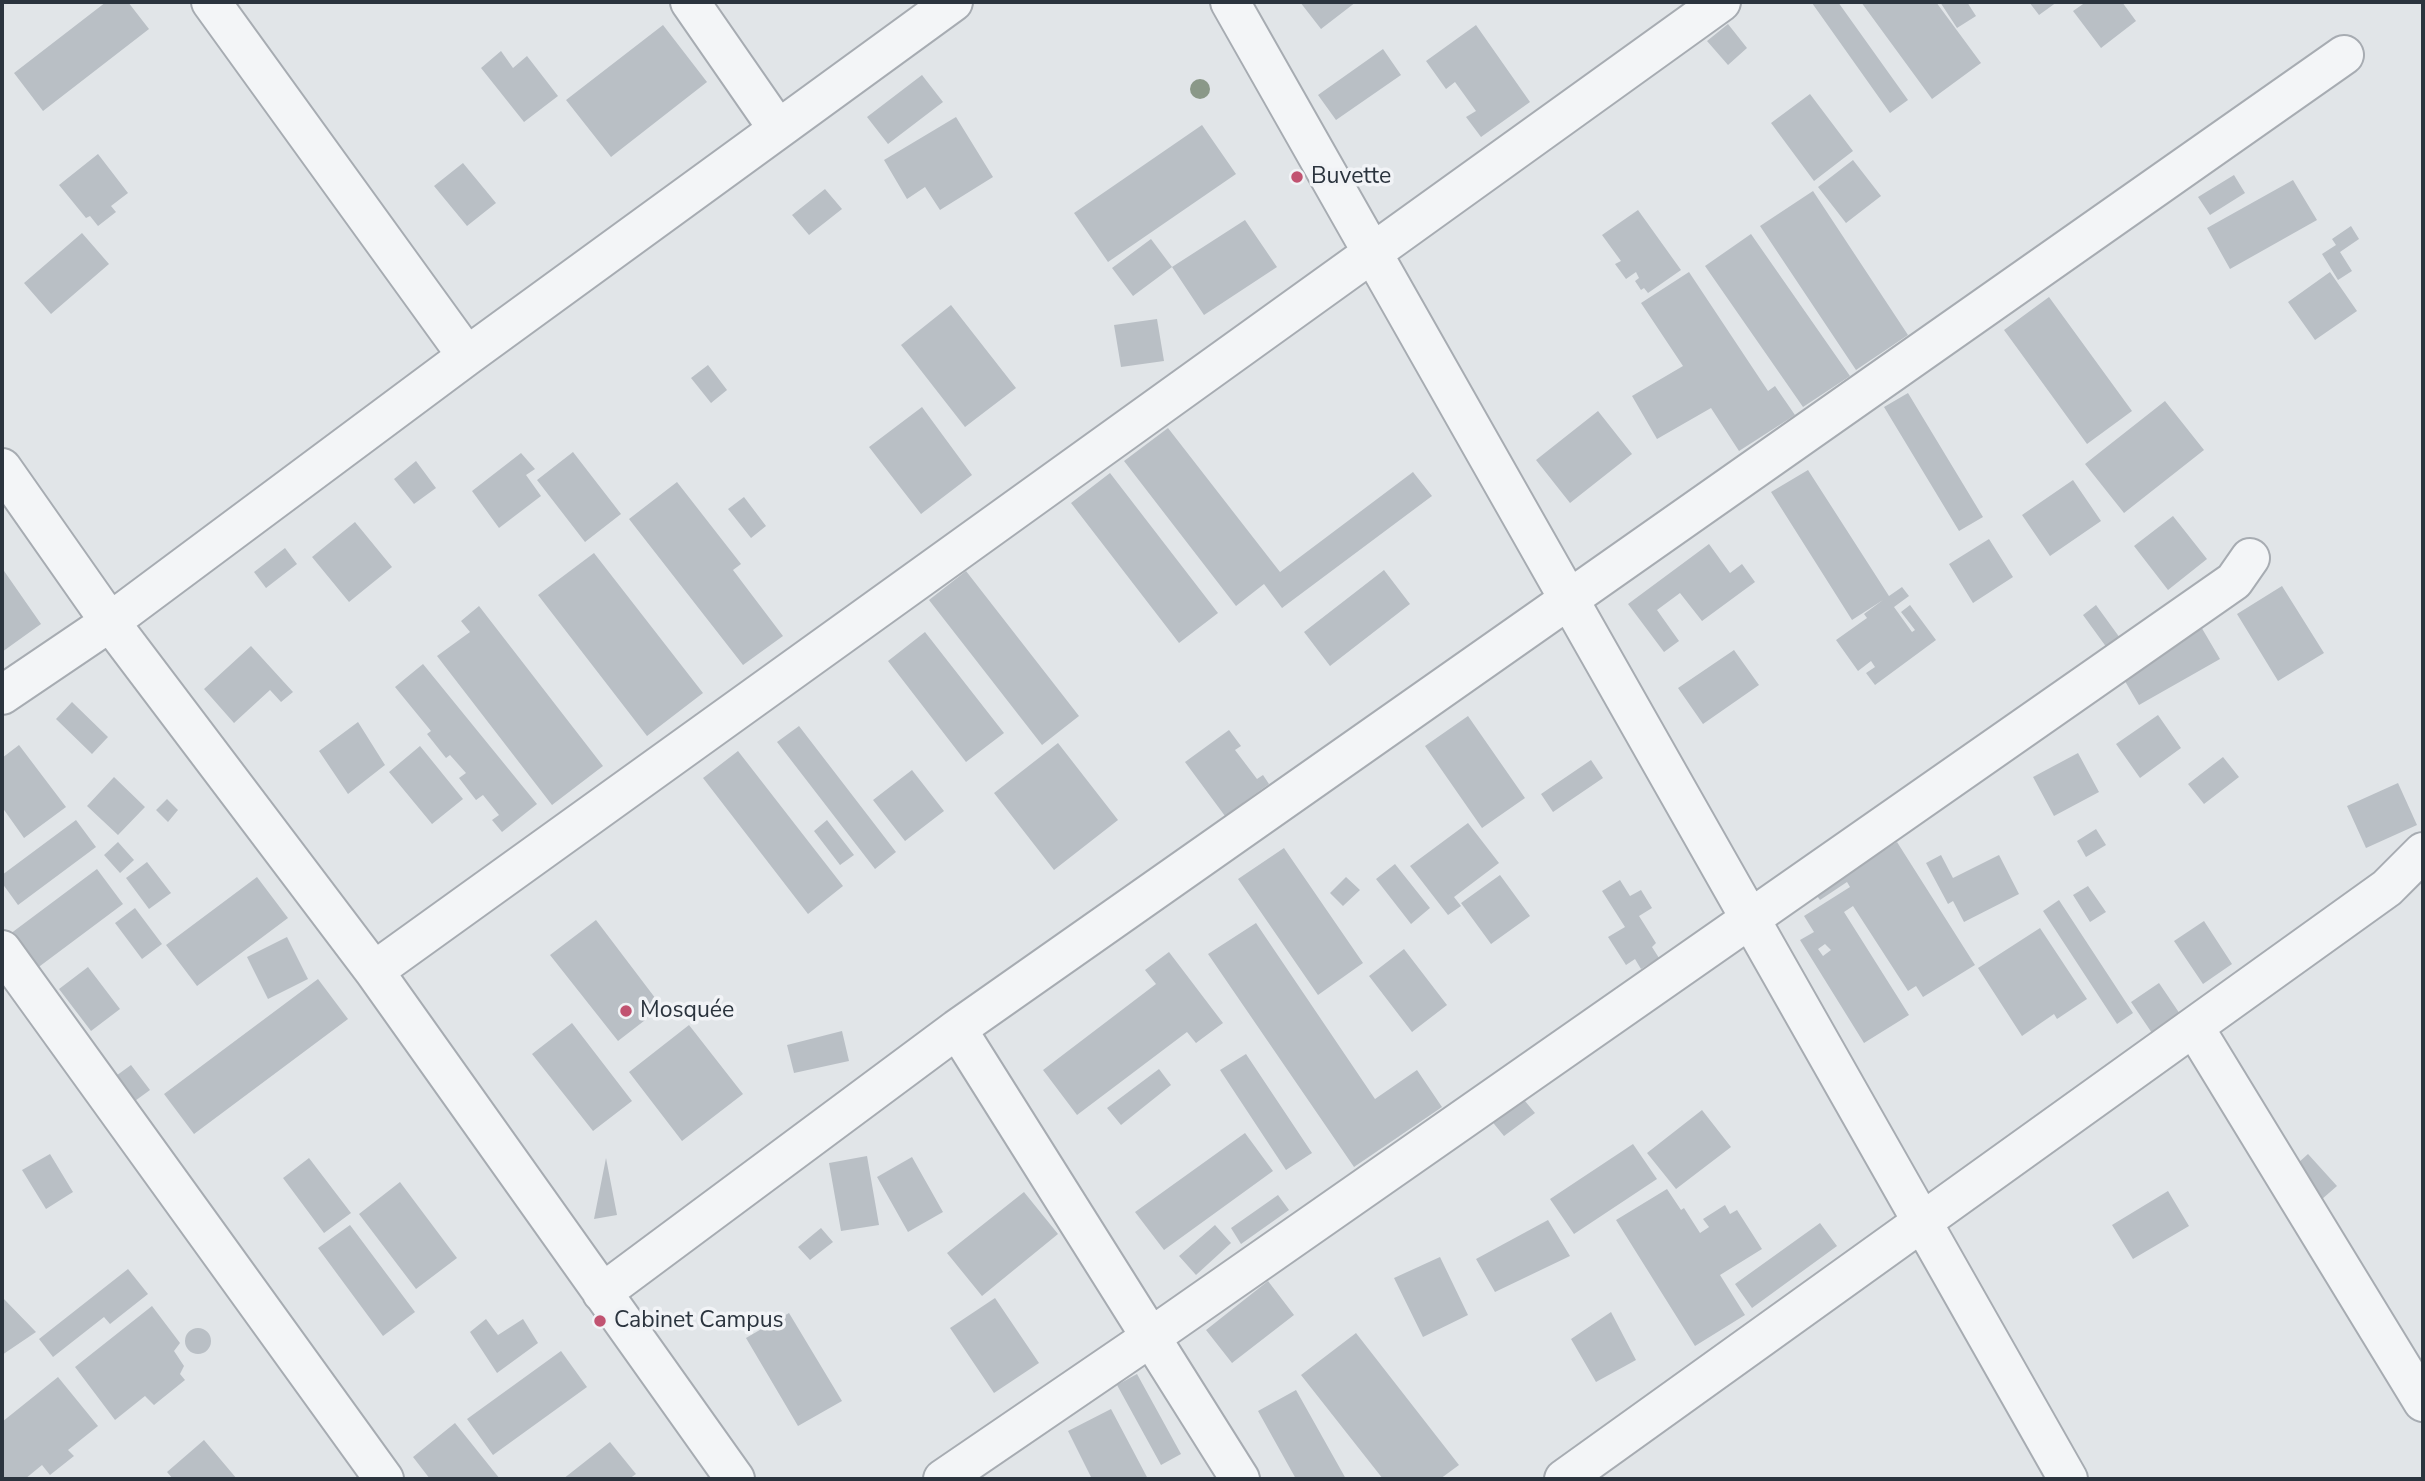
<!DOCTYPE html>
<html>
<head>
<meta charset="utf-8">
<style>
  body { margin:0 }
  #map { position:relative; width:2425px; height:1481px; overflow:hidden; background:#e1e5e8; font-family:"Nunito Sans",sans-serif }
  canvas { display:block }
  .frame { position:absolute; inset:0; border:4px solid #2b343e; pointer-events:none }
</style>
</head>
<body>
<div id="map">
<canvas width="2425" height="1481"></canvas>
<div class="frame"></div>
</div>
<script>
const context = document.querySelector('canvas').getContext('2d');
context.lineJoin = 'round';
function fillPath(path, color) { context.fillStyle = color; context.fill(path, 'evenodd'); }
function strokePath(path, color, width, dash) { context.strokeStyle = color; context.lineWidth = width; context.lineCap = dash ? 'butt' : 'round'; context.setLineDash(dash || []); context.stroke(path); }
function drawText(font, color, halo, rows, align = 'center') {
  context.font = font + ' "Nunito Sans",sans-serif'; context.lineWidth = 7; context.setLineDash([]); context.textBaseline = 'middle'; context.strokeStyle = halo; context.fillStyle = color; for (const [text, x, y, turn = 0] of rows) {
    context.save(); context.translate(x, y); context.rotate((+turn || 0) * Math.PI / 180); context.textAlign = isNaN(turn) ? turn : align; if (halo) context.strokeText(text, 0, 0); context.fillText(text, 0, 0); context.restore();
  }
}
fillPath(new Path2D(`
  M106 2H128L149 29 43 111 14 73Z
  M1300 2H1356L1321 29Z
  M1814 2H1838L1908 100 1890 113 1812 3Z
  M1861 2H1936L1981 63 1932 99Z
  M1940 2H1967L1976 16 1957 28Z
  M2029 2H2057L2039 15Z
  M2086 2H2122L2136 21 2101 48 2073 11Z
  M1728 24 1747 48 1728 65 1707 41Z
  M663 25 707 82 611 157 566 100Z
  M1476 25 1530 102 1481 137 1466 117 1476 111 1455 82 1446 89 1426 61Z
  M1383 49 1401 75 1336 120 1318 95Z
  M501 51 513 68 527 56 558 96 524 122 481 68Z
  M922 75 943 102 888 144 867 117Z
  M1810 94 1853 151 1814 181 1771 123Z
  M956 117 993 177 940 210 925 187 907 199 884 160Z
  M1202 125 1236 174 1108 262 1074 213Z
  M98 154 128 193 111 206 116 212 98 226 90 216 86 218 59 185Z
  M1853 160 1881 196 1846 223 1818 187Z
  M463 163 496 203 467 226 434 186Z
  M2234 175 2245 193 2210 215 2198 197Z
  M2293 180 2317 220 2230 269 2207 228Z
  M825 189 842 209 809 235 792 215Z
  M1813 191 1908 335 1856 370 1760 226Z
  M1638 210 1681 270 1648 293 1644 288 1641 290 1635 281 1639 278 1636 272 1626 279 1615 264 1621 261 1602 235Z
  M1245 220 1277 267 1204 315 1172 267 1133 296 1112 268 1151 239 1172 267Z
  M2351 226 2359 239 2340 252 2352 271 2338 280 2322 254 2336 245 2332 239Z
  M82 233 109 264 51 314 24 283Z
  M1751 234 1850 376 1803 407 1705 266Z
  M1689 272 1768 391 1775 386 1795 415 1739 451 1711 408 1657 439 1632 396 1683 366 1641 303Z
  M2330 272 2357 311 2315 340 2288 302Z
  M2049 297 2132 411 2087 444 2004 330Z
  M951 305 1016 388 965 427 901 345Z
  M1157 319 1164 361 1121 367 1114 325Z
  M708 365 727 390 711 403 691 378Z
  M1908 393 1983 517 1959 531 1884 407Z
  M2165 401 2204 450 2124 513 2085 464Z
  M922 407 972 475 921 514 869 447Z
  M1598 411 1632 454 1570 503 1536 460Z
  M1168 428 1280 572 1413 472 1432 496 1282 608 1264 584 1236 606 1124 461Z
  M573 452 621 514 585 542 537 480Z
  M521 453 535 469 526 475 541 496 499 528 472 491Z
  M416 461 436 488 414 504 394 479Z
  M1808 470 1889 596 1902 587 1909 596 1894 607 1912 632 1915 630 1901 612 1910 605 1936 640 1875 685 1866 673 1875 667 1871 661 1858 671 1836 640 1867 618 1864 614 1883 600 1852 620 1771 492Z
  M1110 473 1218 613 1179 643 1071 503Z
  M2073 480 2101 521 2050 556 2022 515Z
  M677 482 741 564 733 570 783 636 743 665 629 519Z
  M744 497 766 526 751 538 728 509Z
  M2173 516 2207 559 2168 590 2134 546Z
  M355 522 392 567 349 602 312 557Z
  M1989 539 2013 577 1973 603 1949 564Z
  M1709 544 1730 573 1742 564 1755 582 1702 621 1680 593 1657 610 1679 641 1664 652 1628 604Z
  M285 548 297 564 266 588 254 572Z
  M594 553 703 693 647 736 538 595Z
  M2 568 41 624 2 652Z
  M1384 570 1410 604 1330 666 1304 632Z
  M966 571 1079 716 1042 745 929 600Z
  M2282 586 2324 653 2278 681 2237 614Z
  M2096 605 2120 638 2107 648 2083 615Z
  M479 606 603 766 552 805 437 656 470 632 461 621Z
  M2200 625 2220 659 2139 705 2119 671Z
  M925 632 1004 733 966 762 888 661Z
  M251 646 293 692 281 702 270 690 234 723 204 689Z
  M1734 650 1759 685 1703 724 1678 688Z
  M423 664 537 804 502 832 492 820 499 815 483 795 476 800 459 778 466 773 450 755 446 758 427 734 431 731 395 687Z
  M72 702 108 737 92 754 56 719Z
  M2158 715 2181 748 2140 778 2116 744Z
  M1468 716 1525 798 1482 828 1425 746Z
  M358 722 385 765 348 794 319 751Z
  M799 726 896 852 875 869 777 742Z
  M1229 730 1241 746 1235 750 1257 779 1263 775 1269 784 1225 816 1185 762Z
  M1058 743 1118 820 1054 870 994 793Z
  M19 745 66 807 24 838 2 807V758Z
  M420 746 463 799 432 824 389 772Z
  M738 751 843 886 808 914 703 778Z
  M2078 753 2099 792 2054 816 2033 777Z
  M2223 757 2239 777 2204 804 2188 784Z
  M1591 760 1603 778 1553 812 1541 794Z
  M912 770 944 811 905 841 873 800Z
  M114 777 145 807 118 835 87 806Z
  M2398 783 2417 825 2366 848 2347 806Z
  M167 799 178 810 168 822 156 810Z
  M76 820 96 847 18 905 2 883V875Z
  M827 820 854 855 840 865 814 831Z
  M1468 823 1499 863 1454 897 1461 906 1448 915 1410 866Z
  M2096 829 2106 845 2086 857 2077 841Z
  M118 842 134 860 120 873 104 855Z
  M1897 842 1975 965 1923 997 1916 986 1908 991 1853 906 1844 912 1909 1015 1864 1043 1800 940 1814 932 1804 916 1850 887 1847 882 1820 900 1815 893ZM1825 944 1831 950 1823 956 1818 949Z
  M1284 848 1363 963 1318 995 1238 879Z
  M1941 855 1953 878 1999 855 2019 894 1964 922 1953 901 1948 904 1926 863Z
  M147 862 171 893 149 909 126 878Z
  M1395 864 1430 908 1411 924 1376 879Z
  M97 869 123 904 36 969 10 934Z
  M1500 875 1530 916 1491 944 1461 903Z
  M257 877 288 918 197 986 166 945Z
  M1346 877 1360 890 1343 906 1330 893Z
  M1620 880 1630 896 1641 890 1652 908 1639 916 1656 943 1652 947 1659 958 1641 969 1635 959 1626 965 1608 937 1625 927 1602 891Z
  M2088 886 2106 912 2090 922 2073 895Z
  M2059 900 2133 1013 2117 1024 2043 911Z
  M135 908 162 944 142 959 115 923Z
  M596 920 662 1007 618 1041 550 955Z
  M2204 921 2232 964 2203 984 2174 941Z
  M1256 923 1375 1099 1417 1070 1442 1107 1354 1167 1208 954Z
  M2040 928 2087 999 2057 1019 2054 1014 2022 1036 1978 968Z
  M287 937 308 979 268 999 247 957Z
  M1404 949 1447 1005 1412 1032 1369 976Z
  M1169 952 1223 1023 1196 1043 1187 1032 1077 1115 1043 1070 1156 984 1145 970Z
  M88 967 120 1009 91 1031 59 989Z
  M318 979 348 1019 194 1134 164 1094Z
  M2159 983 2182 1017 2154 1036 2131 1002Z
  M572 1023 632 1101 593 1131 532 1054Z
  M689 1025 743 1094 682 1141 629 1072Z
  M842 1031 849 1061 794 1073 787 1045Z
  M1246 1054 1312 1153 1286 1170 1220 1070Z
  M131 1065 150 1090 128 1106 109 1081Z
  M1159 1069 1171 1085 1121 1125 1107 1108Z
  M1520 1095 1535 1113 1504 1136 1490 1119Z
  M1702 1110 1731 1147 1676 1189 1647 1153Z
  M1245 1133 1273 1171 1164 1250 1135 1212Z
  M1633 1144 1657 1179 1574 1234 1550 1199Z
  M50 1154 73 1192 46 1209 22 1170Z
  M2308 1154 2337 1186 2306 1213 2278 1181Z
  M867 1156 879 1225 841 1231 829 1163Z
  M912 1157 943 1212 908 1232 877 1177Z
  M309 1158 351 1213 324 1233 283 1178Z
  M606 1158 617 1215 594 1219Z
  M400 1182 457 1258 416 1289 359 1214Z
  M1667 1189 1681 1210 1684 1208 1700 1233 1709 1227 1703 1219 1725 1205 1730 1214 1737 1210 1762 1249 1720 1275 1745 1315 1695 1346 1616 1220Z
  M2168 1191 2189 1226 2133 1259 2112 1225Z
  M1024 1192 1058 1234 982 1296 947 1253Z
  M1278 1195 1289 1210 1241 1244 1231 1228Z
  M1548 1220 1570 1256 1495 1292 1476 1259Z
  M1820 1223 1837 1246 1752 1308 1735 1284Z
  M350 1225 415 1312 383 1336 318 1248Z
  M1215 1225 1231 1243 1196 1275 1179 1256Z
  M821 1228 833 1242 810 1260 798 1247Z
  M1440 1257 1468 1315 1423 1337 1394 1278Z
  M128 1269 148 1294 110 1324 104 1317 53 1357 39 1339Z
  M1268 1281 1294 1315 1232 1363 1206 1330Z
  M2 1297 36 1332 2 1355Z
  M995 1298 1039 1363 994 1393 950 1328Z
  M152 1306 180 1343 174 1351 184 1366 180 1374 185 1380 154 1405 145 1396 115 1420 75 1367Z
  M1611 1312 1636 1360 1596 1382 1571 1339Z
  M789 1313 842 1401 798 1426 746 1338Z
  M486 1319 498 1335 523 1319 538 1343 497 1373 470 1332Z
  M185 1341a13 13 0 1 1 26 0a13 13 0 1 1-26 0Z
  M1356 1333 1459 1465 1440 1479H1383L1301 1375Z
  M561 1351 587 1387 493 1455 467 1419Z
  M1137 1374 1181 1454 1161 1465 1117 1385Z
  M58 1377 98 1426 68 1450 74 1456 50 1475 42 1465 25 1479H2V1422Z
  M1296 1390 1346 1479H1296L1258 1411Z
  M1111 1409 1148 1479H1092L1068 1431Z
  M455 1423 500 1479H430L413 1457Z
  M204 1440 237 1479H173L167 1472Z
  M610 1442 636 1474 629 1479H563Z`), '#b9bfc5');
const minor = new Path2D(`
  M211 2 467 356
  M690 2 778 129
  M1230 2 2068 1479
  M2 468 110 622 374 971 735 1479
  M2 695 110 622 467 356 953 2
  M2 950 384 1479
  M374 971 1721 2
  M2194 1027 2423 1402
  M957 1029 1240 1479
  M602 1293 957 1029 2344 55
  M943 1479 1151 1337 2234 581 2250 558
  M1564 1479 2387 888 2423 852`);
strokePath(minor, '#a7acb2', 42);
strokePath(minor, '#f3f5f7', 38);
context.fillStyle = '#8a9888';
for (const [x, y] of [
  [1200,89]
]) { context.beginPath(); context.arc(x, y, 10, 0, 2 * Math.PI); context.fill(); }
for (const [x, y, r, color] of [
  [1297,177,7,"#c15371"],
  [626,1011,7,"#c15371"],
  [600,1321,7,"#c15371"]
]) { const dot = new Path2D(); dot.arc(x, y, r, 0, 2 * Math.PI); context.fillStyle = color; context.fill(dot); strokePath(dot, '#f1f3f6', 2.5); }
drawText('23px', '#2b343e', '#f1f3f6', [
  ["Buvette",1311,177],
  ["Mosquée",640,1011],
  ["Cabinet Campus",614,1321]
], 'left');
</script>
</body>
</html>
